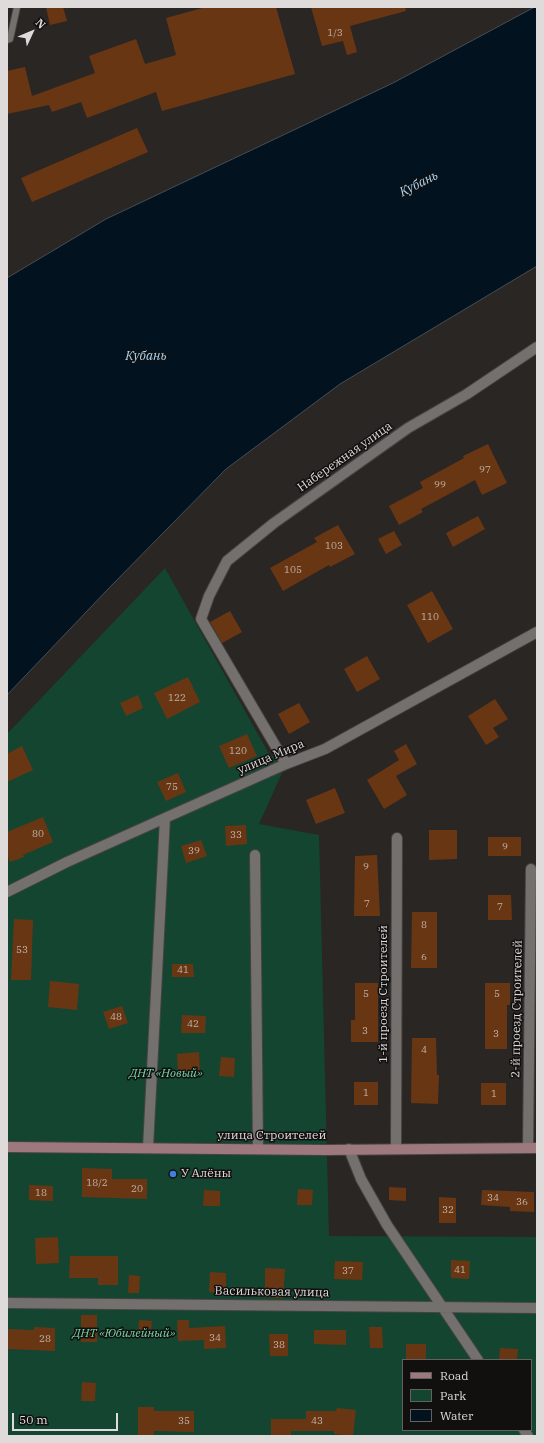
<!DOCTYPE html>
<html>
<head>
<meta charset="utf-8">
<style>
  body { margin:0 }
  #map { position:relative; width:544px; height:1443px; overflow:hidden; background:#2a2624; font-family:"IBM Plex Serif",serif }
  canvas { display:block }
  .frame { position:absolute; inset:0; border:8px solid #dedbda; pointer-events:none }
  .legend { position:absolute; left:402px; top:1359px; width:130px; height:72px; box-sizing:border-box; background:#11100f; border:1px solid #636160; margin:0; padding:5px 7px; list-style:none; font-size:12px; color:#dedbda }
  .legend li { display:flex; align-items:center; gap:8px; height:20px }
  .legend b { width:20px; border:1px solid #636160 }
  .north { position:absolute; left:12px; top:12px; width:40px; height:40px; -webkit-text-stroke:3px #11100f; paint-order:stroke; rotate:46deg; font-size:11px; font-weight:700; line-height:16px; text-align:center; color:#dedbda }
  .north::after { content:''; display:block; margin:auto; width:14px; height:18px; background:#dedbda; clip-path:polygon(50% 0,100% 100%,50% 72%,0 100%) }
  .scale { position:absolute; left:12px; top:1413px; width:106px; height:18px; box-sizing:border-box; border:2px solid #dedbda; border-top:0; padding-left:5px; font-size:12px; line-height:14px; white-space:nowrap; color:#dedbda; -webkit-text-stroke:3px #11100f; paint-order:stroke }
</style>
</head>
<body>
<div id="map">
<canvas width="544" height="1443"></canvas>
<div class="frame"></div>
<ul class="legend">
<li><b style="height:5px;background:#9d787d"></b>Road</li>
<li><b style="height:11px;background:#134531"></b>Park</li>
<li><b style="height:11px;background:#02121e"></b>Water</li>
</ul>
<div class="north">N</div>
<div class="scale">50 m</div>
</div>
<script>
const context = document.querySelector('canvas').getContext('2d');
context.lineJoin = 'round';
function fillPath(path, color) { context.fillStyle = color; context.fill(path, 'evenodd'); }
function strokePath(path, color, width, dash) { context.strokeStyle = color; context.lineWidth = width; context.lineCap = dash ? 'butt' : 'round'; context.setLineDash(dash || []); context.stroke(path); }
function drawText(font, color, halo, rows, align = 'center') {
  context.font = font + ' "IBM Plex Serif",serif'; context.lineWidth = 3; context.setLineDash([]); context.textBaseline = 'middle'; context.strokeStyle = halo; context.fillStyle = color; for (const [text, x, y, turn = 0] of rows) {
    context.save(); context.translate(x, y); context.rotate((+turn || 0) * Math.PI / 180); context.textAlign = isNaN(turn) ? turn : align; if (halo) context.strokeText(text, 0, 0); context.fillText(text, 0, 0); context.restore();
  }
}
fillPath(new Path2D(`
  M165 568 269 754 286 764 259 824 319 835 329 1236 537 1237V1436H7V734ZM403 1360H531V1430H403Z`), '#134531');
const water = new Path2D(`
  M535 7H537V266L340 384 226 469 109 588 7 695V278L106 219 393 83Z`);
fillPath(water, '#02121e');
strokePath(water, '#444e56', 1);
fillPath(new Path2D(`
  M46 7H63L67 21 50 25Z
  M206 7H276L295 74 162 111 156 92 87 118 81 102 52 112 49 105 7 114V71L25 67 32 96 95 73 89 56 136 39 145 64 176 55 166 18Z
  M311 7H405L406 11 350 26 357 52 347 55 343 41 322 46Z
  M137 128 148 152 32 202 21 178Z
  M488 444 507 483 482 495 475 480 421 509 423 512 399 525 389 506 423 488 420 482 464 458 463 456Z
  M478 516 485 529 453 547 446 533Z
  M338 525 355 554 330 567 329 565 283 591 270 568 317 542 314 538Z
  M394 531 402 545 386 554 378 539Z
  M432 591 453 629 428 643 407 605Z
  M230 611 242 632 222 643 210 622Z
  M367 656 380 679 357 692 344 669Z
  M188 677 200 702 167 719 154 693Z
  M138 695 143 708 126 716 120 703Z
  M495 699 508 719 493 728 499 737 486 745 468 716Z
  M299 703 310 722 289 734 278 714Z
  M247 734 257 756 229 768 219 746Z
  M406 744 417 764 396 776 407 795 384 809 367 780 399 760 394 751Z
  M22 746 33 770 7 782V754Z
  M178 773 186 792 166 801 157 782Z
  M335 788 345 813 316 824 306 800Z
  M43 817 53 842 23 855 24 857 10 862 7 854V832Z
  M246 825 247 844 226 846 225 826Z
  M429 830H457V859L429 860Z
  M488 837H521V856H488Z
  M201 840 207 856 186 863 181 846Z
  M377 855 380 916H354L355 856Z
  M488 895H511L512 920H488Z
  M412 912H437V968H411Z
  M14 919 33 920 31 980H11Z
  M172 964H193L194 977H172Z
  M50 981 79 984 77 1010 48 1007Z
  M355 983H378V1042H351V1020H355Z
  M485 983H510V1005H507V1049H485Z
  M122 1006 128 1023 109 1029 103 1012Z
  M182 1015 206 1016 205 1033H181Z
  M412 1038H436L437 1075H439L438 1104 411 1103Z
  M199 1052 200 1071 178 1073 177 1054Z
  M221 1057 235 1058 234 1077 219 1076Z
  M354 1082H378V1105H354Z
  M481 1083H506V1105H481Z
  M82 1168 112 1169V1179H147V1199L82 1197Z
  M29 1185 53 1186V1201L29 1200Z
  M389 1187 406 1188V1201L389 1200Z
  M298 1189 313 1190 312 1205H297Z
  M204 1190 220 1191V1206H203Z
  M482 1190 534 1192V1212L510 1211V1207L481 1205Z
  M439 1197 456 1198V1223H439Z
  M58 1237 59 1263 36 1264 35 1238Z
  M70 1256H118V1285H98V1278H69Z
  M451 1260 470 1261 469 1279 451 1278Z
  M335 1261 363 1262 362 1280 334 1279Z
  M265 1268 285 1269 283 1298 265 1297Z
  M210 1272 226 1273V1293L209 1292Z
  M129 1275 140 1276 139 1293H128Z
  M81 1315H97V1342H81Z
  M139 1320 152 1321 151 1336 138 1334Z
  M177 1320H189V1328L225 1326 226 1348 204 1349V1340L178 1341Z
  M34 1327 55 1328V1351L7 1349V1329L34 1330Z
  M369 1327H382L383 1348H370Z
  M314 1330H346V1345L314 1344Z
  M269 1334H288V1356H270Z
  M406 1344H426V1360H406Z
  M500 1348 518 1349 517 1360H499Z
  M82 1382 96 1383 95 1401H81Z
  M138 1407H154V1411H194V1432L154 1431V1436H138Z
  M337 1408 356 1410 353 1436 334 1434V1431H291V1435H271V1419H306V1411H336Z`), '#693613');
const lane = new Path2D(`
  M7 40 10 39 17 7`);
const street = new Path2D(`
  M286 764 201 619 209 596 227 561 274 523 408 428 467 394 537 347
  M255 855 258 1149
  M7 892 67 862 165 818 286 764 325 749 537 632
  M148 1148 165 818
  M528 1148 531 869
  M349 1149 361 1179 387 1225 478 1360
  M396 1149 397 838
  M7 1303 537 1308
  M524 1430 528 1436`);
const secondary = new Path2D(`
  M7 1147 326 1150 537 1148`);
strokePath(lane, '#474443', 8);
strokePath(street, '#474443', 12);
strokePath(secondary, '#474443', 12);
strokePath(lane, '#74706e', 6);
strokePath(street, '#74706e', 10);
strokePath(secondary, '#9d787d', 10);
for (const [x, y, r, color] of [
  [173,1174,4,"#3f7fe0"]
]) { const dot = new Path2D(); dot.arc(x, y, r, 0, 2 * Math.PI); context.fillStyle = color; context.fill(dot); strokePath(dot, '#11100f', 1.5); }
drawText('10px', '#c1b2a8', null, [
  ["1/3",335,33],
  ["97",485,470],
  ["99",440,485],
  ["103",334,546],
  ["105",293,570],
  ["110",430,617],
  ["122",177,698],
  ["120",238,751],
  ["75",172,787],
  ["80",38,834],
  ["33",236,835],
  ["9",505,847],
  ["39",194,851],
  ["9",366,867],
  ["7",367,904],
  ["7",500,907],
  ["8",424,925],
  ["53",22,950],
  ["6",424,957],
  ["41",183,970],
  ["5",366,994],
  ["5",497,994],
  ["48",116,1017],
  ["42",193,1024],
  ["3",365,1031],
  ["3",496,1034],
  ["4",424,1050],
  ["1",366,1093],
  ["1",494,1094],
  ["18/2",97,1183],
  ["20",137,1189],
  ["18",41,1193],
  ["34",493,1198],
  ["36",522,1202],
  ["32",448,1210],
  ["41",460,1270],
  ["37",348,1271],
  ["34",215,1338],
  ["28",45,1339],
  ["38",279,1345],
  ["35",184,1421],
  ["43",317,1421]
]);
drawText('12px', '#dedbda', '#11100f', [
  ["Набережная улица",345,457,-35],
  ["улица Мира",271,757,-23],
  ["1-й проезд Строителей",384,994,-90],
  ["2-й проезд Строителей",517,1009,-89],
  ["улица Строителей",272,1136],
  ["Васильковая улица",272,1292,1]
]);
drawText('italic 12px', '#72d8ab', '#11100f', [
  ["ДНТ «Новый»",166,1074],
  ["ДНТ «Юбилейный»",124,1334]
]);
drawText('12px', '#dedbda', '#11100f', [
  ["У Алёны",181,1174]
], 'left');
drawText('italic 13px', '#a7d7fa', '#11100f', [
  ["Кубань",419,184,-27],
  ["Кубань",146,356]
]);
</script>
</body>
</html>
